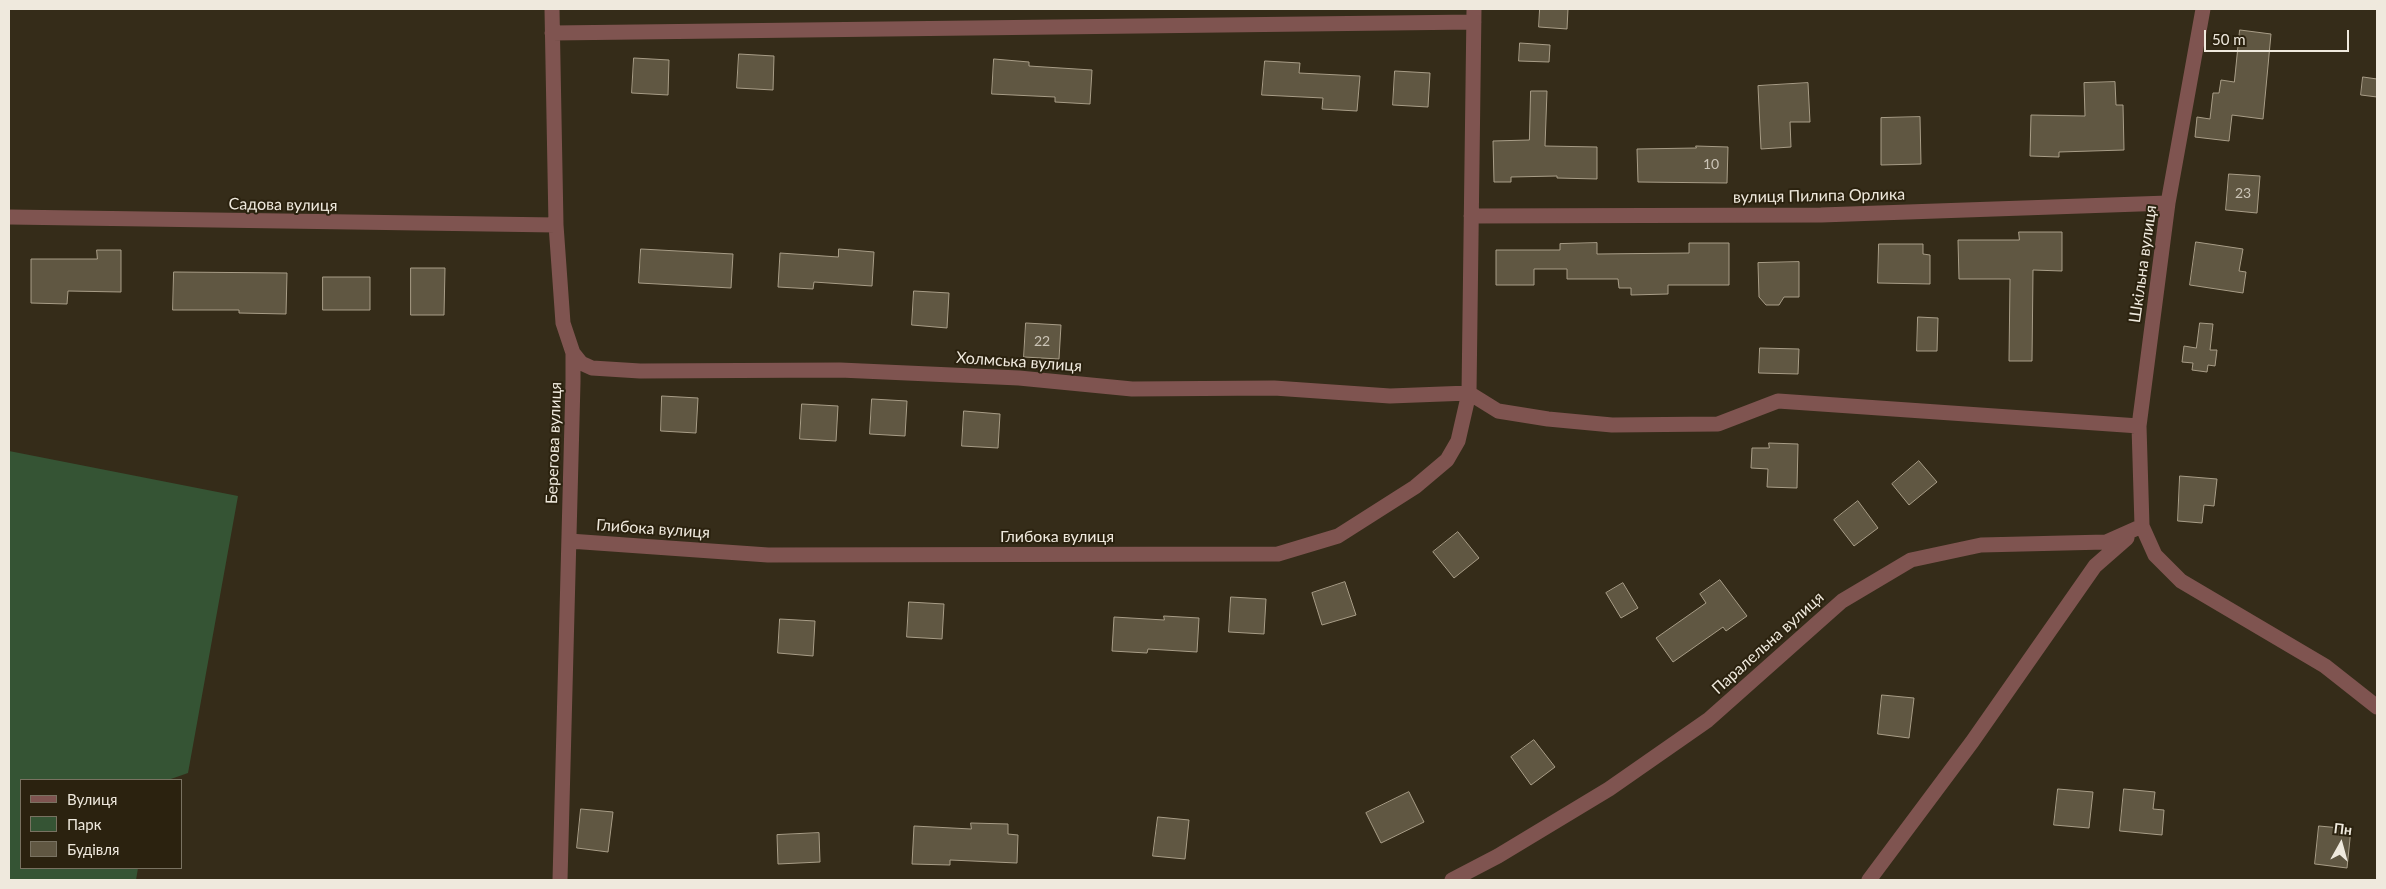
<!DOCTYPE html>
<html>
<head>
<meta charset="utf-8">
<style>
  body { margin:0 }
  #map { position:relative; width:2386px; height:889px; overflow:hidden; background:#352c19; font-family:Lato,sans-serif }
  canvas { display:block }
  .frame { position:absolute; inset:0; border:10px solid #efe9dd; pointer-events:none }
  .legend { position:absolute; left:20px; top:779px; width:162px; height:90px; box-sizing:border-box; background:#2b220f; border:1px solid #797261; margin:0; padding:6px 9px; list-style:none; font-size:15px; color:#efe9dd }
  .legend li { display:flex; align-items:center; gap:10px; height:25px }
  .legend b { width:25px; border:1px solid #797261 }
  .north { position:absolute; left:2316px; top:819px; width:50px; height:50px; -webkit-text-stroke:4px #2b220f; paint-order:stroke; rotate:7deg; font-size:14px; font-weight:700; line-height:20px; text-align:center; color:#efe9dd }
  .north::after { content:''; display:block; margin:auto; width:18px; height:22px; background:#efe9dd; clip-path:polygon(50% 0,100% 100%,50% 72%,0 100%) }
  .scale { position:absolute; left:2204px; top:30px; width:145px; height:22px; box-sizing:border-box; border:2px solid #efe9dd; border-top:0; padding-left:6px; font-size:15px; line-height:18px; white-space:nowrap; color:#efe9dd; -webkit-text-stroke:4px #2b220f; paint-order:stroke }
</style>
</head>
<body>
<div id="map">
<canvas width="2386" height="889"></canvas>
<div class="frame"></div>
<ul class="legend">
<li><b style="height:6px;background:#7f5450"></b>Вулиця</li>
<li><b style="height:14px;background:#355434"></b>Парк</li>
<li><b style="height:14px;background:#605742"></b>Будівля</li>
</ul>
<div class="north">Пн</div>
<div class="scale">50 m</div>
</div>
<script>
const context = document.querySelector('canvas').getContext('2d');
context.lineJoin = 'round';
function fillPath(path, color) { context.fillStyle = color; context.fill(path, 'evenodd'); }
function strokePath(path, color, width, dash) { context.strokeStyle = color; context.lineWidth = width; context.lineCap = dash ? 'butt' : 'round'; context.setLineDash(dash || []); context.stroke(path); }
function drawText(font, color, halo, rows, align = 'center') {
  context.font = font + ' Lato,sans-serif'; context.lineWidth = 4; context.setLineDash([]); context.textBaseline = 'middle'; context.strokeStyle = halo; context.fillStyle = color; for (const [text, x, y, turn = 0] of rows) {
    context.save(); context.translate(x, y); context.rotate((+turn || 0) * Math.PI / 180); context.textAlign = isNaN(turn) ? turn : align; if (halo) context.strokeText(text, 0, 0); context.fillText(text, 0, 0); context.restore();
  }
}
fillPath(new Path2D(`
  M9 451 238 496 188 773 168 780H21V868H138L136 880H9Z`), '#355434');
const building = new Path2D(`
  M1540 9H1568L1567 29 1539 27Z
  M2240 30 2271 34 2263 119 2232 115 2229 141 2195 137 2197 117 2210 119 2213 93H2219L2221 80 2234 82Z
  M1520 43 1550 45 1549 62 1519 61Z
  M739 54 774 56 773 90 737 88Z
  M634 58 669 60 668 95 632 93Z
  M994 59 1029 62V66L1092 70 1090 104 1055 102V97L992 94Z
  M1265 61 1300 63 1299 73 1360 76 1357 111 1322 109 1323 98 1262 95Z
  M1395 71 1430 73 1428 107 1393 105Z
  M2363 77 2377 79V97L2361 95Z
  M2115 82 2116 105H2123L2124 150 2059 152V157L2030 156 2031 115 2085 116 2084 83Z
  M1808 83 1810 122H1790L1791 147 1761 149 1758 86Z
  M1531 91H1547L1545 146 1597 147V179L1557 178V176L1511 177V182H1494L1493 141 1529 140Z
  M1920 117 1921 164 1881 165V118Z
  M1696 146 1728 147 1727 183 1638 182 1637 149 1696 148Z
  M2229 174 2260 176 2257 213 2226 210Z
  M2019 232H2062V271L2033 270 2032 361H2009L2010 279H1959L1958 240H2019Z
  M2196 242 2243 249 2239 271 2246 272 2243 293 2190 285Z
  M1597 243V254L1689 253V243H1729V285H1668V294L1631 295V288H1619L1618 279H1567V269H1534V285H1496V250H1560V244Z
  M1879 244H1923V254L1930 255V284L1878 283Z
  M641 249 733 254 731 288 639 283Z
  M839 249 874 252 872 286 814 282 813 289 778 287 780 253 838 257Z
  M97 250H121V292L68 291 67 304 31 303V259H97Z
  M1799 262V297H1784L1779 305H1766L1759 297 1758 263Z
  M411 268H445L444 315H411Z
  M174 272 287 273 286 314 239 313V310H173Z
  M323 277H370V310H323Z
  M914 291 949 293 947 328 912 325Z
  M1918 317 1938 318 1937 351H1917Z
  M1026 323 1061 325 1059 359 1024 357Z
  M2200 323 2213 324 2210 350H2217L2215 366 2208 365 2207 372 2192 370 2193 363 2182 362 2184 346 2196 348Z
  M1760 348 1799 349 1798 374 1759 373Z
  M662 396 698 398 696 433 661 431Z
  M872 399 907 401 905 436 870 434Z
  M802 404 838 406 836 441 800 439Z
  M964 411 1000 414 998 448 962 446Z
  M1769 443 1798 444 1797 488 1767 487 1768 469 1751 468 1752 448H1769Z
  M1919 461 1937 482 1909 505 1892 484Z
  M2180 476 2217 479 2214 506 2204 505 2202 523 2178 521Z
  M1858 501 1878 528 1854 546 1834 520Z
  M1458 532 1479 558 1454 578 1433 552Z
  M1720 580 1747 616 1726 631 1723 627 1673 662 1656 638 1706 603 1700 594Z
  M1345 582 1356 615 1322 625 1312 593Z
  M1623 583 1638 608 1621 618 1606 593Z
  M1231 597 1266 599 1264 634 1229 632Z
  M909 602 944 604 942 639 907 637Z
  M1164 616 1199 618 1197 652 1148 649 1147 653 1112 651 1114 617 1164 620Z
  M780 619 815 621 813 656 778 653Z
  M1882 695 1914 698 1909 738 1878 734Z
  M1534 740 1555 767 1531 785 1511 757Z
  M2058 789 2093 792 2089 828 2054 825Z
  M2124 789 2155 792 2153 809 2164 810 2162 835 2120 831Z
  M1409 792 1424 822 1381 843 1366 813Z
  M581 809 613 812 608 852 577 848Z
  M1158 817 1189 820 1185 859 1153 856Z
  M971 823 1008 824V834L1018 835 1017 863 950 860V865L912 864 914 826 971 829Z
  M2319 826 2351 829 2347 868 2315 864Z
  M819 833 820 862 778 864 777 835Z`);
fillPath(building, '#605742');
strokePath(building, '#a89d87', 1);
strokePath(new Path2D(`
  M552 9 556 225 563 323 573 353V382L560 880
  M2203 9 2168 203 2139 426 2142 526 2155 555 2181 581 2325 666 2377 707
  M552 33 1474 22
  M1471 216 1821 215 2168 203
  M9 217 556 225
  M573 353 581 363 592 368 640 371 840 370 1019 378 1132 389 1274 388 1390 396 1469 393
  M1469 393 1498 411 1548 419 1612 425 1718 424 1778 401 2139 426
  M569 541 768 555 1278 554 1338 536 1415 487 1447 460 1458 441 1469 393 1474 9
  M1452 880 1498 856 1609 789 1708 720 1842 601 1911 560 1981 545 2106 542 2142 526
  M1869 880 1972 742 2095 566 2127 538`), '#7f5450', 15);
drawText('14px', '#cbc4b6', null, [
  ["10",1711,164],
  ["23",2243,193],
  ["22",1042,341]
]);
drawText('16px', '#efe9dd', '#2b220f', [
  ["вулиця Пилипа Орлика",1819,196,-1],
  ["Садова вулиця",283,205,1],
  ["Шкільна вулиця",2143,264,-82],
  ["Холмська вулиця",1019,362,4],
  ["Берегова вулиця",554,443,-88],
  ["Глибока вулиця",653,529,4],
  ["Глибока вулиця",1057,537],
  ["Паралельна вулиця",1768,643,-42]
]);
</script>
</body>
</html>
